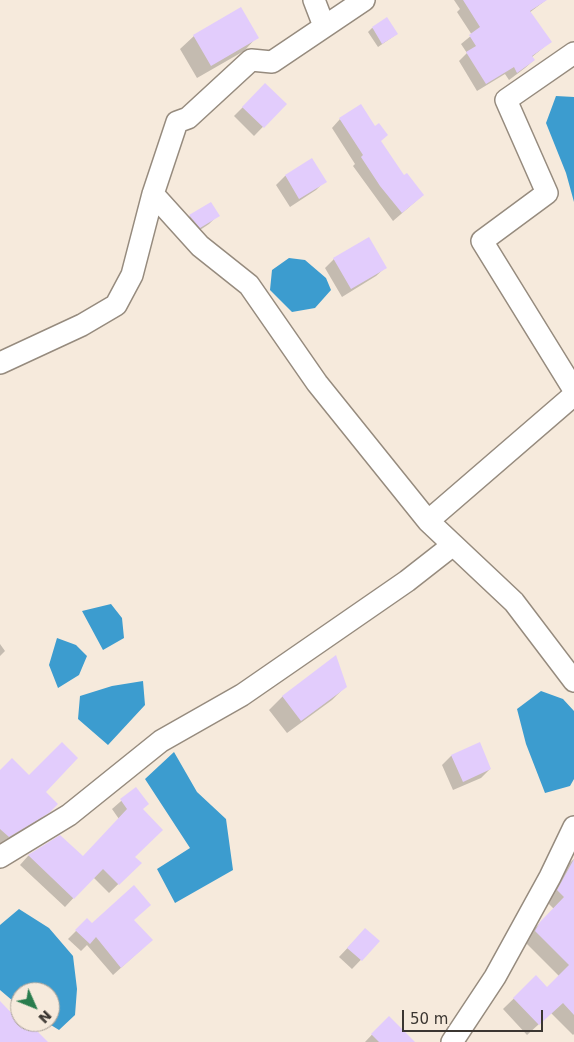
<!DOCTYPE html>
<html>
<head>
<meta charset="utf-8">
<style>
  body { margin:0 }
  #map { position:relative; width:574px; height:1042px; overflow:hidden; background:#f6eadc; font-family:"DejaVu Sans",sans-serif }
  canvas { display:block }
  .north { position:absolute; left:10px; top:982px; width:50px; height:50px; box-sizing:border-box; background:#f6eadc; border:1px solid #aba298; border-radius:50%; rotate:134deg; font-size:14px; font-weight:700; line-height:20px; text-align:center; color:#3b3631 }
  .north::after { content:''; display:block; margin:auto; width:18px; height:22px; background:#297c4d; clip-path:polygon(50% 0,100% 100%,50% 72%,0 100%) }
  .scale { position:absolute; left:402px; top:1010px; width:141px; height:22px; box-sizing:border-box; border:2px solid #3b3631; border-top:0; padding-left:6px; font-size:15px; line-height:18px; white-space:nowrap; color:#3b3631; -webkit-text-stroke:4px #f6eadc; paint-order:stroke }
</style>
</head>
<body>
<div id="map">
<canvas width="574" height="1042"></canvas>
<div class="north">N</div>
<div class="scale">50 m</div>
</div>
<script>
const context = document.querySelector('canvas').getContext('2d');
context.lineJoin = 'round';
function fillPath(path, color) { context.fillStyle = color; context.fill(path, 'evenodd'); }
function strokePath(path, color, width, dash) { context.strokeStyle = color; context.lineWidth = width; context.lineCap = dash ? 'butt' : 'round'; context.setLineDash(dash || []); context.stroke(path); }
fillPath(new Path2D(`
  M556 96 574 97V202L566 173 546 123Z
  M289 258 305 260 326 278 331 290 315 308 292 312 270 290 272 270Z
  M111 604 122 618 124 638 103 650 82 611Z
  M57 638 76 645 87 656 79 675 58 688 49 665Z
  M143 681 145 705 108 745 78 719 80 696 112 686Z
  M541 691 563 699 574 711V779L570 786 545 793 526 744 517 709Z
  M174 752 197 792 226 819 233 870 175 903 157 869 190 848 145 779Z
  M19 909 49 928 73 956 77 989 75 1015 59 1030 46 1022H50V992H20V1007L0 990V925Z`), '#3c9ccf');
fillPath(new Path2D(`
  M454 0H546L529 13 550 42 532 57 534 60 525 68 509 80 505 74 477 91 459 61 467 53 461 44 472 35 457 12 460 9Z
  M372 28 397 34 378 47 368 32Z
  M194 36 257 37 244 51 197 78 180 49Z
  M265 85 285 104 254 136 234 116Z
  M340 119 423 195 393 221 353 166 355 164 332 128Z
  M312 159 325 181 316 190 290 207 276 185 285 176Z
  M211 203 218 215 209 224 191 236 181 225 190 216Z
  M334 259 386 267 376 276 342 297 325 268Z
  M0 644 5 651 0 656Z
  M346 686 332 700 287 733 269 710 283 696Z
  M479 744 490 769 481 778 453 790 442 765 451 756Z
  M0 772 44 792 56 804 38 822 0 845Z
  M136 788 142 810 134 857 140 863 109 893 93 877 65 907 20 865 28 856 60 837 82 858 119 819 112 809Z
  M574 859V1034L573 1035 551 1013 527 1035 503 1009 536 977 547 989 560 977 525 942 529 934 554 909 547 902 562 870Z
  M87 920 92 924 133 920 143 948 113 975 87 945 81 951 68 939Z
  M356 939 378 942 352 969 339 957Z
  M382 1024 409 1042H365Z`), '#0003');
fillPath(new Path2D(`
  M463 0H547L530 11 552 42 532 56 535 60 517 73 514 67 486 84 466 52 476 46 469 35 480 27Z
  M241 7 259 38 211 66 193 35Z
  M387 17 398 34 382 44 372 27Z
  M265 83 287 104 264 128 242 107Z
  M361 104 375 126 379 123 388 135 381 141 404 175 407 173 424 195 402 213 380 186 361 157 363 155 339 118Z
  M312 158 327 182 299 199 285 175Z
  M211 202 220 216 200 228 189 215Z
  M369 237 387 268 351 289 333 258Z
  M336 655 347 687 301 721 282 696Z
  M62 742 78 758 46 792 58 804 49 813 9 837 0 829V770L12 758 29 775Z
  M480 742 491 769 463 782 451 755Z
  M136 787 149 804 143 809 163 830 135 857 142 863 119 885 103 869 74 899 28 855 60 835 83 856 127 809 120 799Z
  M574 859V1015L563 1003 539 1025 513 998 536 975 547 987 569 965 535 931 540 922 564 897 557 890Z
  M134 885 151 905 134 920 153 940 121 968 96 937 90 944 75 930 87 918 92 923Z
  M365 928 380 941 362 961 347 948Z
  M0 1001 20 1022 25 1026 29 1023 48 1042H0Z
  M389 1016 415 1042H379L371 1034Z`), '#e2ccfc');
const street = new Path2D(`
  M314 0 324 26
  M574 53 506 100 547 193 482 241 574 390
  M153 194 200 246 249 285 317 383 428 521
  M0 363 82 325 116 305 132 275 153 194 177 122 188 118 251 60 272 62 364 0
  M574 395 428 521 514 602 574 681
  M0 857 69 815 161 741 242 695 407 581 453 545
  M452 1042 495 977 550 877 574 827`);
strokePath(street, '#968b7e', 24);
strokePath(street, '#fff', 21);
</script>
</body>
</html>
